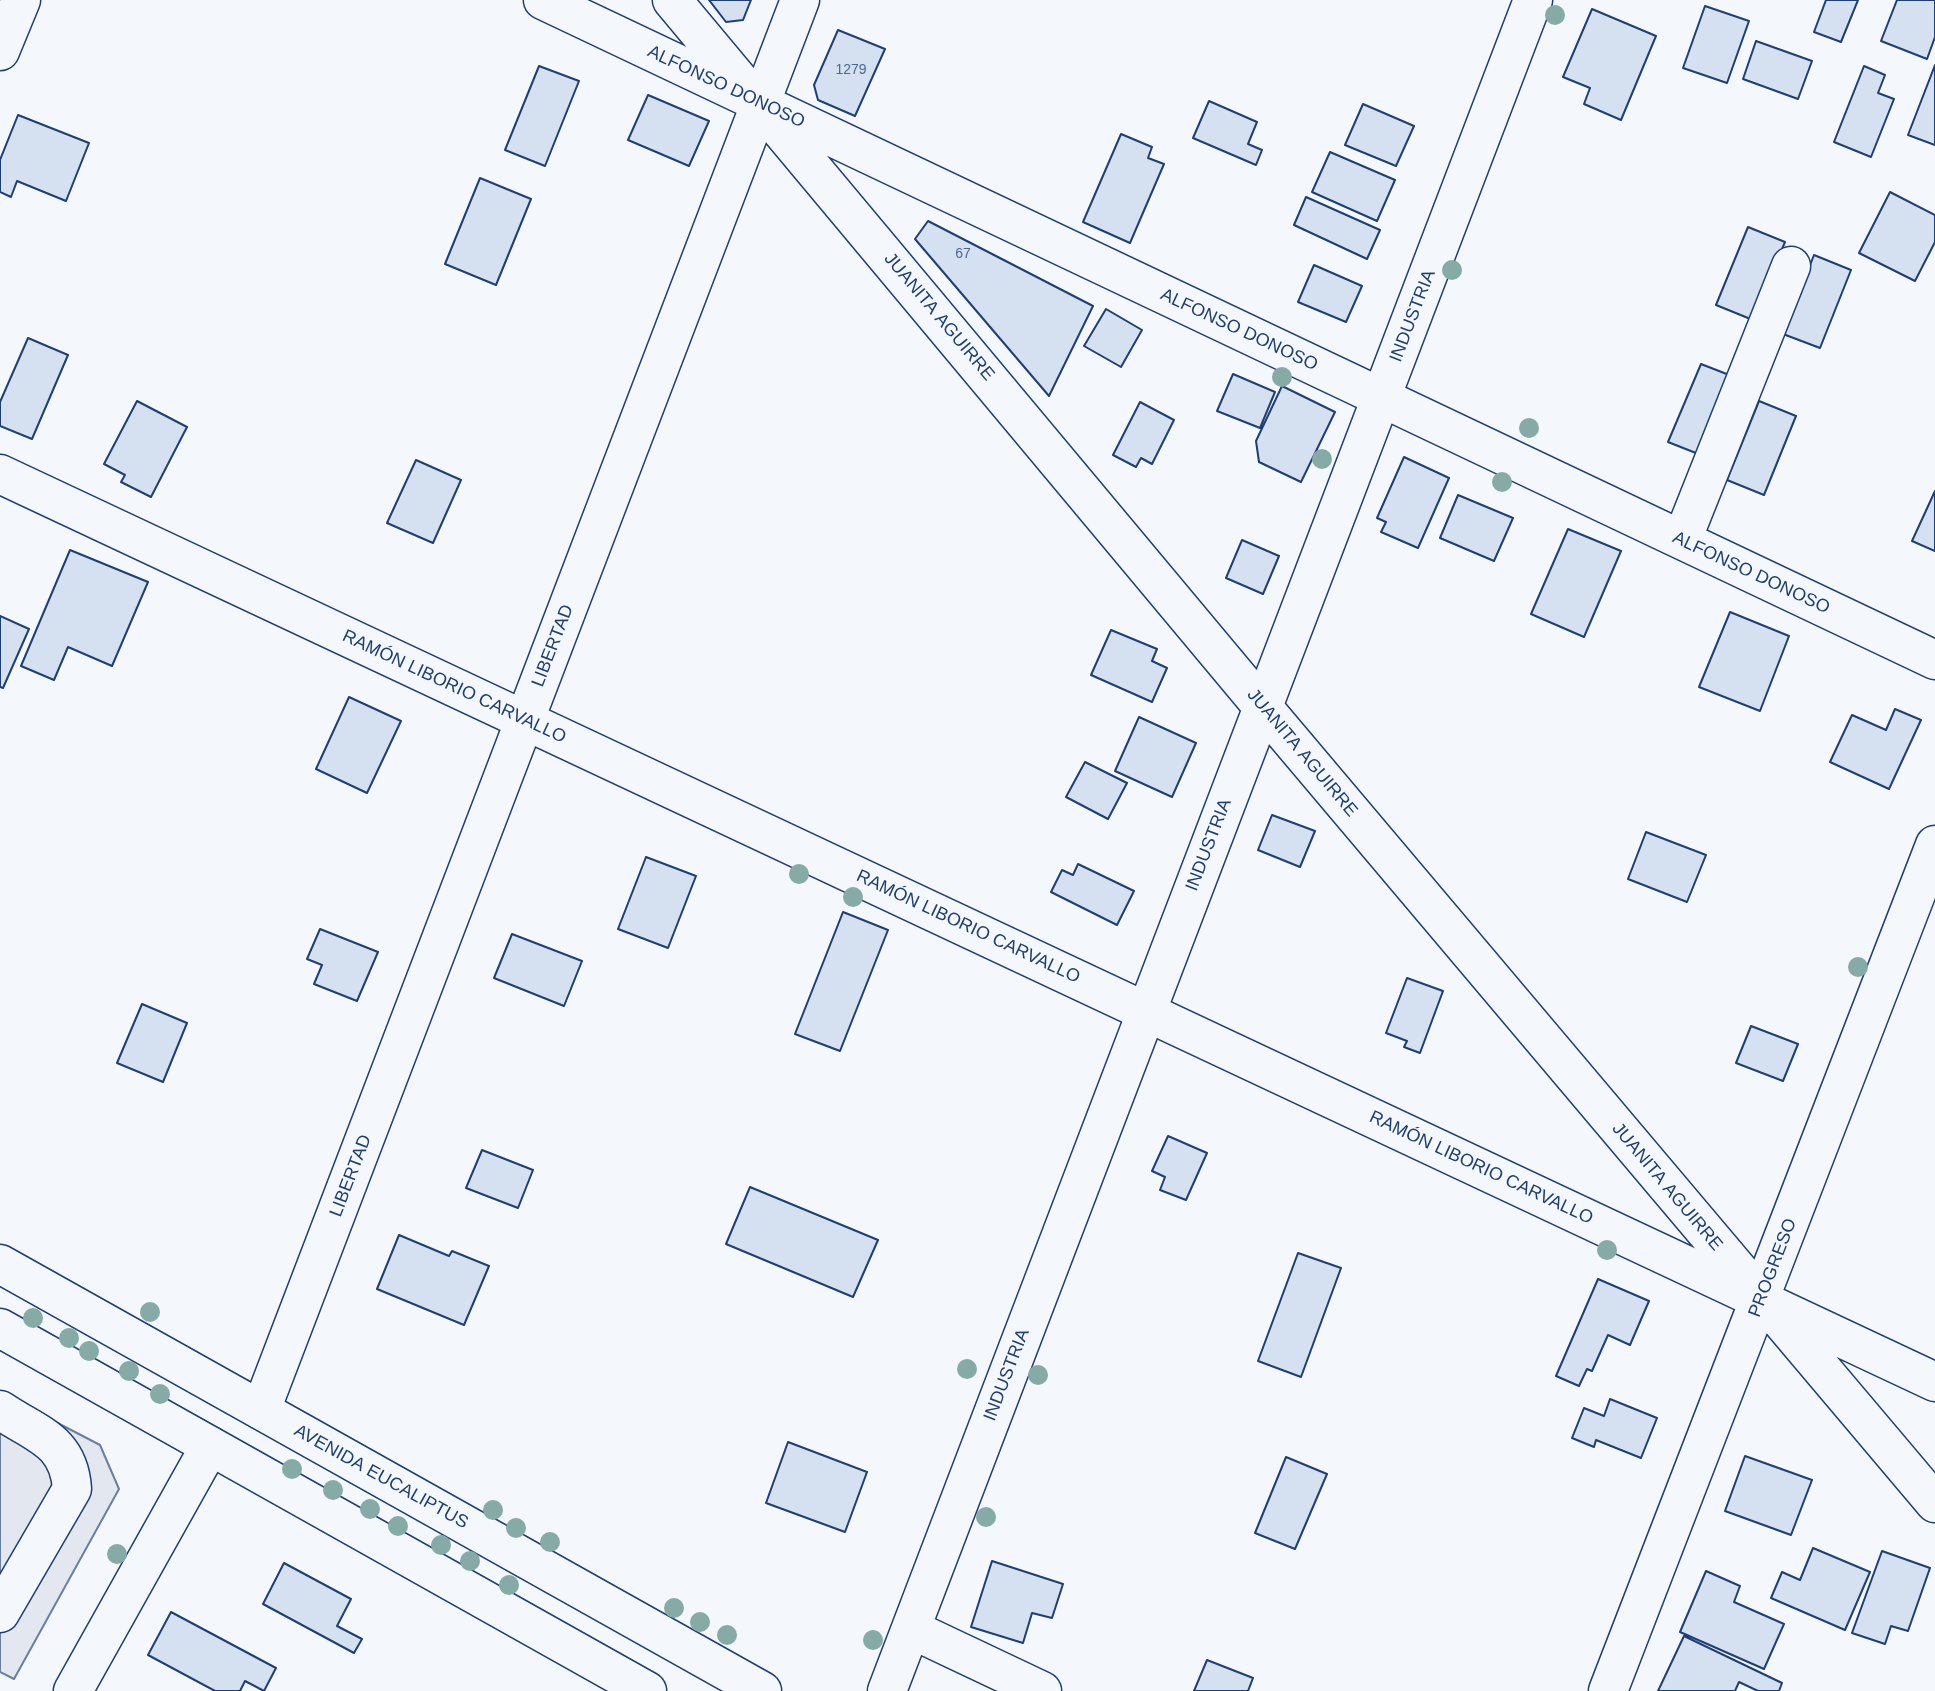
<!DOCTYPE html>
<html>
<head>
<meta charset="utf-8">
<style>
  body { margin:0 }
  canvas { display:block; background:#f4f7fb }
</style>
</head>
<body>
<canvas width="1935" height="1691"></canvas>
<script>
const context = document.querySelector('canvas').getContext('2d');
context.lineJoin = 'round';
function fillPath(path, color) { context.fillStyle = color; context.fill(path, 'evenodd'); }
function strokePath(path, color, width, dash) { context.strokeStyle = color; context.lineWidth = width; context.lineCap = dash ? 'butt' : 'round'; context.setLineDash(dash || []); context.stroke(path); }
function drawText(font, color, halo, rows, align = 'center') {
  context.font = font + ' Helvetica,sans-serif'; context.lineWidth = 5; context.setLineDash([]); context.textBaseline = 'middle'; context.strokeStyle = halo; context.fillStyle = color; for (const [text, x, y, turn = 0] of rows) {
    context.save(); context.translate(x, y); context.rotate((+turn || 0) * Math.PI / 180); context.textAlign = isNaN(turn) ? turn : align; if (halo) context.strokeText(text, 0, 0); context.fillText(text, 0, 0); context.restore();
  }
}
const parking = new Path2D(`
  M0 1393 100 1445 119 1489 14 1679 0 1672Z`);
fillPath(parking, '#e3e8f0');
strokePath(parking, '#687fa3', 2);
const building = new Path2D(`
  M709 0H751L743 20 726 22Z
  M1826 0H1858L1841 42 1814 32Z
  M1897 0H1935V37L1927 59 1881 41Z
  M1705 6 1749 21 1727 83 1683 68Z
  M1592 9 1656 36 1621 120 1584 104 1590 88 1563 77Z
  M838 30 885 49 855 116 818 100 814 85Z
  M1756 41 1812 61 1798 99 1743 79Z
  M1935 65V145L1908 135Z
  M539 66 579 81 545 166 505 150Z
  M1864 66 1885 75 1878 93 1894 99 1871 157 1834 142Z
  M648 95 709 121 689 166 628 140Z
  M1209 101 1257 122 1248 144 1262 150 1256 165 1193 138Z
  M1363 104 1414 126 1396 166 1345 145Z
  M18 115 89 143 66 201 17 181 11 197 0 192V160Z
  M1121 134 1152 147 1148 158 1164 164 1130 243 1083 222Z
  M1330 152 1395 180 1377 221 1312 192Z
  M480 178 531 199 496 285 445 264Z
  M1890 192 1935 215V242L1915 281 1859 253Z
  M1306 197 1380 230 1367 259 1294 225Z
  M928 221 1093 306 1049 396 915 239Z
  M1748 227 1785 242 1753 320 1716 305Z
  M1814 255 1851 270 1820 348 1783 334Z
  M1314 265 1362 286 1346 322 1298 302Z
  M1106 309 1142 330 1121 367 1084 346Z
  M28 338 68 355 32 439 0 426V402Z
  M1701 364 1737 378 1706 457 1668 442Z
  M1233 374 1275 392 1260 428 1217 411Z
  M1282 386 1335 412 1301 482 1259 462 1256 441Z
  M137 401 187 427 151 497 121 482 125 475 104 464Z
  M1759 401 1796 416 1764 495 1727 480Z
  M1140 402 1174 420 1152 464 1141 458 1136 467 1113 455Z
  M1404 457 1449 478 1418 548 1381 532 1386 522 1377 518Z
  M416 460 461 480 433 543 387 523Z
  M1935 491V551L1912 541Z
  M1458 495 1513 518 1494 561 1440 538Z
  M1568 529 1621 551 1584 637 1531 614Z
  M1242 540 1279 556 1263 594 1226 578Z
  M70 550 148 582 112 666 68 647 54 680 21 666Z
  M1730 612 1789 636 1760 711 1699 687Z
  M0 616 29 629 3 688 0 687Z
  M1111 630 1157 649 1152 661 1167 668 1152 702 1091 675Z
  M349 697 401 721 367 793 316 769Z
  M1895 709 1921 720 1889 789 1830 762 1852 715 1886 730Z
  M1139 717 1196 743 1172 797 1115 771Z
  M1085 762 1127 783 1108 819 1066 797Z
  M1272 815 1315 831 1300 867 1258 850Z
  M1646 832 1706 855 1687 902 1628 879Z
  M646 857 696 876 668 948 618 929Z
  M1078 864 1134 891 1117 925 1051 892 1062 870 1073 875Z
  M843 912 888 930 840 1051 795 1034Z
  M320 929 378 952 357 1001 314 984 322 965 307 959Z
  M512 934 582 961 564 1006 494 978Z
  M1407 978 1443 991 1420 1053 1404 1047 1407 1041 1386 1033Z
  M142 1004 187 1023 163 1082 117 1063Z
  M1751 1026 1798 1044 1783 1081 1736 1063Z
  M1168 1136 1207 1153 1186 1200 1160 1190 1165 1177 1152 1171Z
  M482 1150 533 1170 518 1208 466 1188Z
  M750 1187 878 1240 853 1297 726 1244Z
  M399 1235 449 1256 452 1251 489 1266 464 1325 377 1289Z
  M1298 1253 1341 1268 1301 1377 1258 1361Z
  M1598 1279 1649 1301 1630 1345 1608 1335 1592 1371 1587 1369 1579 1386 1556 1376Z
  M1610 1399 1657 1418 1641 1458 1596 1440 1594 1447 1572 1438 1584 1408 1604 1416Z
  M788 1442 867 1472 845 1532 766 1503Z
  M1745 1456 1812 1480 1791 1535 1725 1511Z
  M1286 1457 1327 1474 1295 1549 1255 1533Z
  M1813 1548 1870 1572 1845 1630 1771 1598 1782 1572 1800 1580Z
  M1882 1551 1930 1568 1908 1631 1891 1626 1885 1644 1852 1633Z
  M992 1561 1063 1584 1052 1618 1032 1613 1023 1643 971 1627Z
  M284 1563 351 1599 337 1626 362 1639 354 1653 263 1604Z
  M1706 1571 1740 1586 1734 1602 1784 1624 1764 1669 1680 1632Z
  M171 1612 276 1668 264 1691 245 1681 240 1691H215L148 1655Z
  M1684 1636 1782 1683 1779 1691H1758L1739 1682 1735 1691H1658Z
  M1207 1660 1253 1678 1248 1691H1194Z`);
fillPath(building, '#d5e0f0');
strokePath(building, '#1d3f73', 2);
const minor = new Path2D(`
  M543 0 1935 660
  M672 0 1261 705 1935 1503
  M0 474 1935 1382
  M1682 540 1791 266
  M0 1410C35 1434 69 1440 72 1489L0 1613
  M261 1410 800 0
  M911 1629 1042 1691
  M73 1691 210 1446
  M887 1691 1533 0
  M1608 1691 1935 845`);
const major = new Path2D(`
  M0 51 21 0
  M0 1264 762 1691
  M0 1328 647 1691`);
strokePath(minor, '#1d3f73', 41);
strokePath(major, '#1d3f73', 41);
strokePath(minor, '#f4f7fb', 38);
strokePath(major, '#f4f7fb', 38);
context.fillStyle = '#86aba6';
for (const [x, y] of [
  [1555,15],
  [1452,270],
  [1282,377],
  [1529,428],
  [1322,459],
  [1502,482],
  [799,874],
  [853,897],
  [1858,967],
  [1607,1250],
  [150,1312],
  [33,1318],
  [69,1338],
  [89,1351],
  [967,1369],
  [129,1371],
  [1038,1375],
  [160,1394],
  [292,1469],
  [333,1490],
  [370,1509],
  [493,1510],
  [986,1517],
  [398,1526],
  [516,1528],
  [550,1542],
  [441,1545],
  [117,1554],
  [470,1561],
  [509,1585],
  [674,1608],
  [700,1622],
  [727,1635],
  [873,1640]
]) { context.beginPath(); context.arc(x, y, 10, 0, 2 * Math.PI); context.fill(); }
drawText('14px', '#4b6792', null, [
  ["1279",851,70],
  ["67",963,254]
]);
drawText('18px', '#1d3f73', '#f4f7fb', [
  ["ALFONSO DONOSO",726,87,25],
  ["INDUSTRIA",1413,316,-69],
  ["JUANITA AGUIRRE",939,317,50],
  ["ALFONSO DONOSO",1239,330,25],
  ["ALFONSO DONOSO",1751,573,25],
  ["LIBERTAD",553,646,-69],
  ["RAMÓN LIBORIO CARVALLO",454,687,25],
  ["JUANITA AGUIRRE",1302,753,50],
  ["INDUSTRIA",1209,845,-69],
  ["RAMÓN LIBORIO CARVALLO",968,927,25],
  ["RAMÓN LIBORIO CARVALLO",1481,1168,25],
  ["LIBERTAD",351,1176,-69],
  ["JUANITA AGUIRRE",1667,1187,50],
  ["PROGRESO",1773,1268,-69],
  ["INDUSTRIA",1007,1375,-69],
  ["AVENIDA EUCALIPTUS",381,1477,29]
]);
</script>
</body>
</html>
